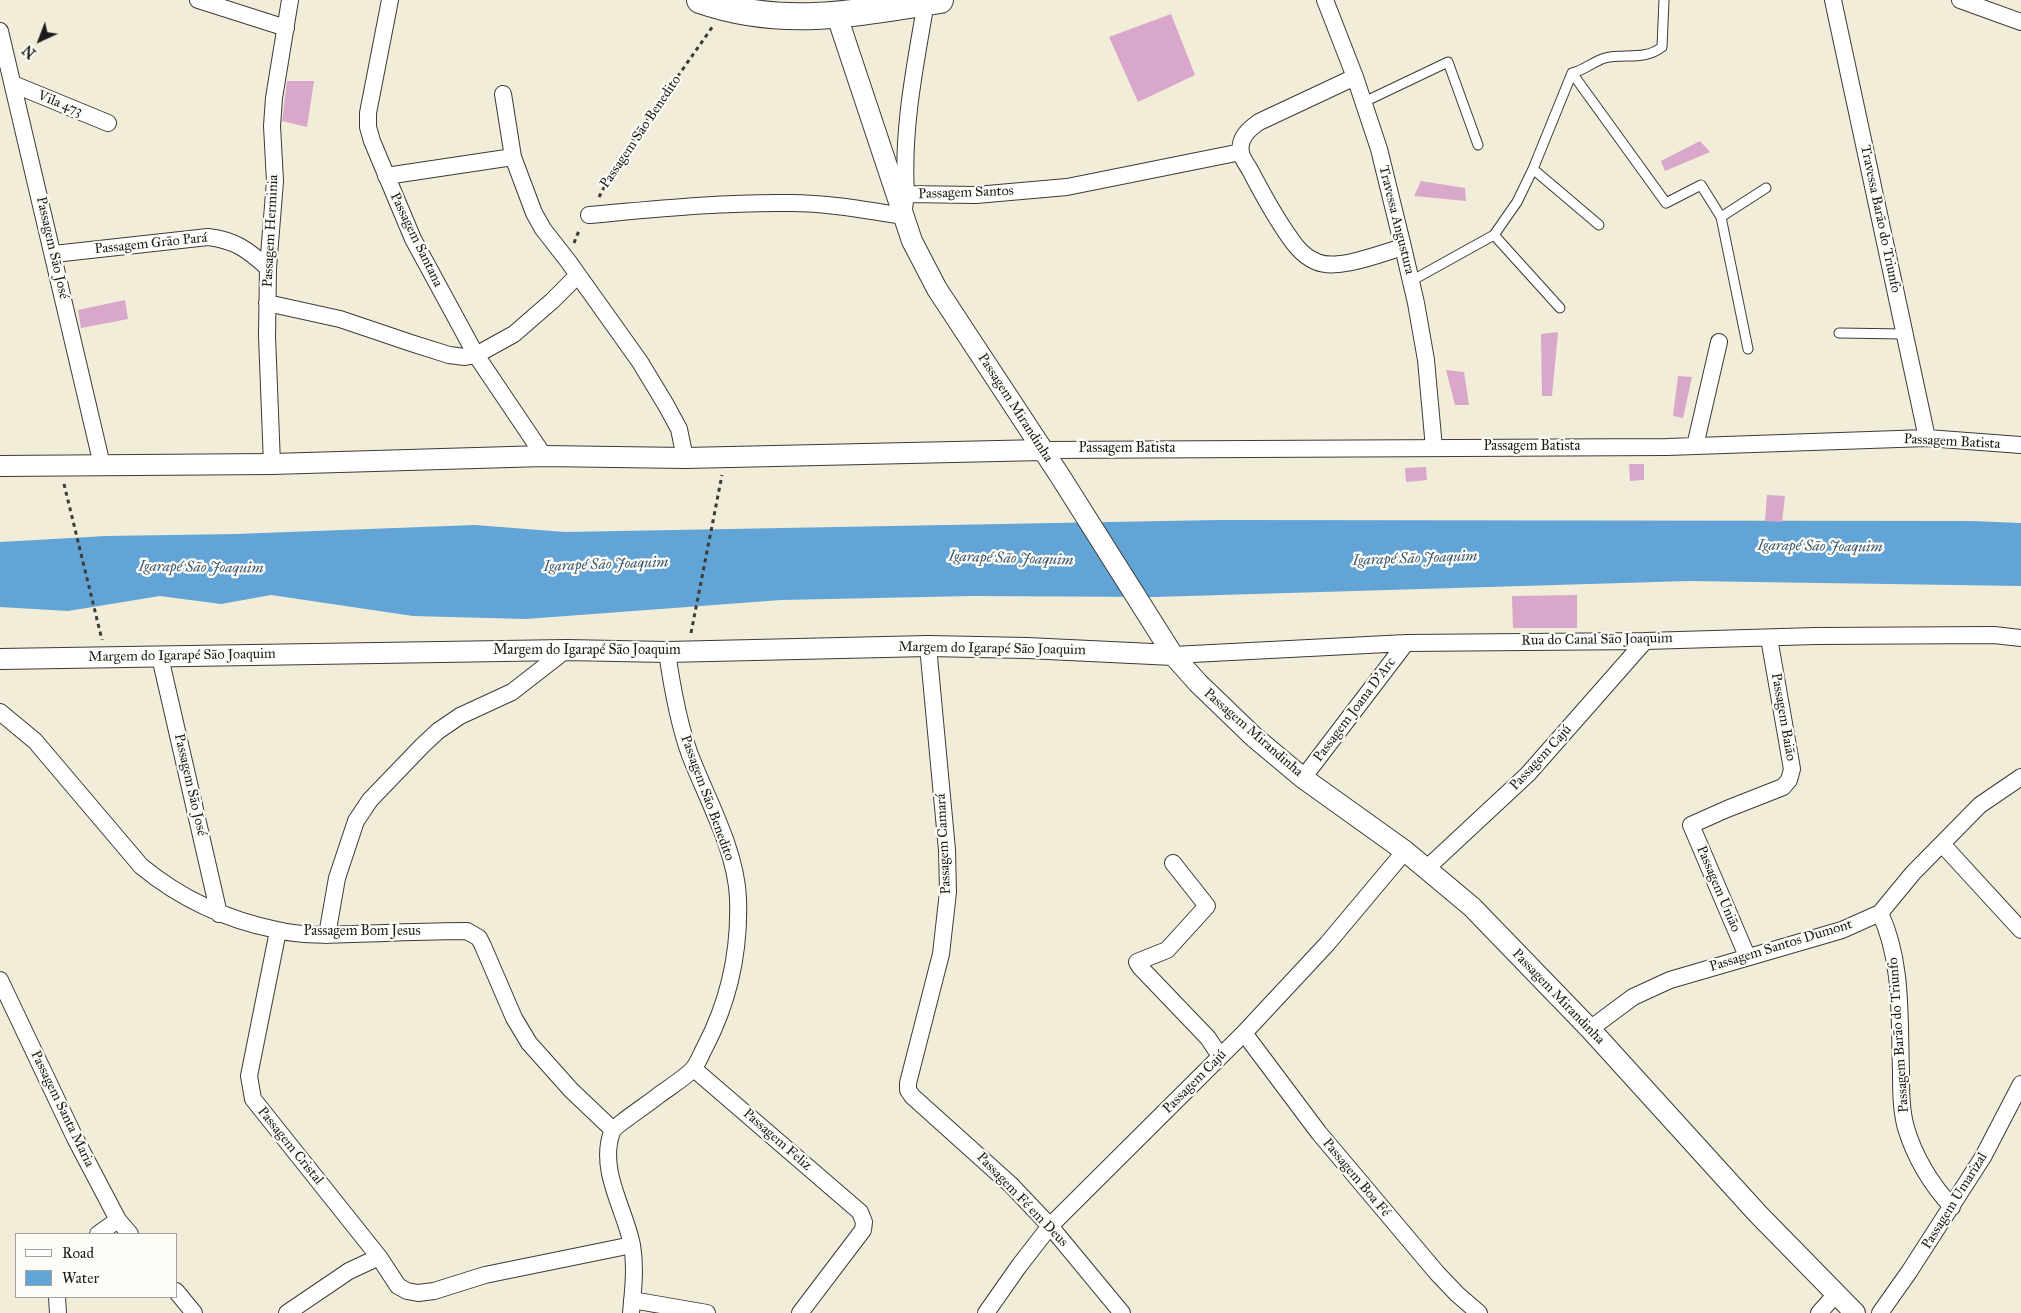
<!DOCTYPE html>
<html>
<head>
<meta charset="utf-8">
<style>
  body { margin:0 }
  #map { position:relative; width:2021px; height:1313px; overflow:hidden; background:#f1edd8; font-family:"IM FELL Great Primer",serif }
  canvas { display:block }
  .legend { position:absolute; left:15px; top:1233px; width:162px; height:65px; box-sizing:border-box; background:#fdfcf7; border:1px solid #a3a29f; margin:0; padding:6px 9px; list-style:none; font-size:15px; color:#1c1c1c }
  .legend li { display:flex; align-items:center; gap:10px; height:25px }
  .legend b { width:25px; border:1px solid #a3a29f }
  .north { position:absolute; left:15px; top:15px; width:50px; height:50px; -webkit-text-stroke:4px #fdfcf7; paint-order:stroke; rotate:223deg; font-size:14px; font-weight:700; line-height:20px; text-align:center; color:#1c1c1c }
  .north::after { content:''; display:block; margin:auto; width:18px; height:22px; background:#1c1c1c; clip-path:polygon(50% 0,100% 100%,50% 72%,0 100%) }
</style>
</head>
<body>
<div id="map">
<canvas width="2021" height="1313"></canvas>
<ul class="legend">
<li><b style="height:6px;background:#fff"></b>Road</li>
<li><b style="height:14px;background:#62a4d6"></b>Water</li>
</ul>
<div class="north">N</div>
</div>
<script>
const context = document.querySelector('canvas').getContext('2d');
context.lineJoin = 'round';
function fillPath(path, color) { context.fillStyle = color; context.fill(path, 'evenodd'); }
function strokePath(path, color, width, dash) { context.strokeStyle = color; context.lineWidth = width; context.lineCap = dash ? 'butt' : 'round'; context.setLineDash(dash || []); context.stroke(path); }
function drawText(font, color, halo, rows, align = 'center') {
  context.font = font + ' "IM FELL Great Primer",serif'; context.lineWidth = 4.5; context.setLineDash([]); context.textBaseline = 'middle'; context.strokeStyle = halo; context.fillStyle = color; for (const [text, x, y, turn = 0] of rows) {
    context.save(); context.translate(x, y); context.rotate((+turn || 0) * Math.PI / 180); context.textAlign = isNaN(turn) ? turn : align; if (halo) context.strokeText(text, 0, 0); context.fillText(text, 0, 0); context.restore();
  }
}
fillPath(new Path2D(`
  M1219 520 1971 521 2021 523V586L1689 581 1154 597 972 596 781 600 526 619 413 616 271 595 221 604 160 596 68 611 0 607V542L106 536 236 534 475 525 565 532Z`), '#62a4d6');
fillPath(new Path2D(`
  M1171 14 1195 75 1138 102 1109 37Z
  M287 81H314L307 127 282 121Z
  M1700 141 1710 152 1665 171 1661 161Z
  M1421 181 1465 188 1466 201 1414 196Z
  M125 300 128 319 81 328 78 310Z
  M1558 332 1552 396H1542L1541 334Z
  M1446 370 1464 372 1469 405H1455Z
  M1678 376 1692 377 1683 418 1673 416Z
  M1629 464H1644V480L1630 481Z
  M1426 467 1427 480 1406 482 1405 468Z
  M1767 495 1785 496 1782 522 1765 521Z
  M1577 595V628H1513L1512 596Z`), '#d8a7ca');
const service = new Path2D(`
  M1572 73 1666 203 1701 185 1721 217
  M1364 102 1448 62 1478 145
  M1533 169 1599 225
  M1494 235 1560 308
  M1411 281 1494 235 1517 202 1533 169 1572 73C1583 71 1592 62 1605 58 1624 53 1644 61 1662 47L1664 0
  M1839 333 1904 334
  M1748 349 1721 217 1766 188`);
const minor = new Path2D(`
  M198 0 286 28
  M390 0 368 113V127L372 141 413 239 476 355 544 456
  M1325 0 1355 77 1379 149 1403 247 1416 303 1426 360 1434 448
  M1833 0 1927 438
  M1960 0 2021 22
  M0 31 102 465
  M1355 77 1259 122C1249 129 1238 138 1241 153 1242 158 1247 165 1250 170 1263 195 1278 223 1296 246 1301 252 1309 259 1317 262 1338 271 1382 253 1403 247
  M13 84 108 123
  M503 94 513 157 534 213 543 229 568 261 640 362 666 405 679 429 685 458
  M386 176 513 157
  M906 194C902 129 915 66 926 2
  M589 215C656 209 723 202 790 203 828 203 866 210 903 216L906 194 976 195 1067 187 1241 152
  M54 254 208 237C235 240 248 250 268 268
  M267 303 340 319 411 343 449 355 465 357 476 355 514 334 552 301 578 275
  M1695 446 1719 342
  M1043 450 1667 447 1927 438 2021 445
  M272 464 267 336 268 268 275 181 272 126 274 98 290 0
  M928 646 947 850 948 892 941 954 908 1083V1090L912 1096 1011 1185 1050 1226 1122 1313
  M1173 655 1406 643 1645 641 1816 636 1994 635 2021 638
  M160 657 219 914
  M0 712 35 741 141 866C181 899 227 920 277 930 302 936 329 935 353 934 391 933 429 931 467 931L479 938 483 946 514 1018 529 1043 571 1090 613 1130
  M1303 778 1406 643
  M1942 844 2021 930
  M1173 863 1207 906 1167 950 1137 962 1140 967 1208 1038 1220 1056
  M1427 868 1528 774 1645 641
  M1880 913C1903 962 1899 1018 1901 1071 1901 1090 1901 1110 1906 1128 1915 1158 1931 1184 1952 1207
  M278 931 249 1076 253 1099 379 1257 398 1286 407 1291 418 1293 434 1291 485 1275 632 1245
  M327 935 337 878 356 821 370 800 422 746 438 731 460 716 512 692 566 650
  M1747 956 1691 825 1727 809 1783 787 1789 780 1792 769 1769 638
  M0 980 75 1138 118 1220 130 1234
  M1590 1029 1633 997 1670 980 1842 930 1880 913 1913 873 1980 805 2021 777
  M1244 1033 1319 1133 1437 1273 1457 1294 1479 1313
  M694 1069 860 1212 864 1222 863 1230 800 1313
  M98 1234 118 1220
  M176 1291 194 1313
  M57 1297 58 1313
  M632 1300 707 1313
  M287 1313 349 1271 379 1257
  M631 1313C633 1291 636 1268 632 1245 625 1209 598 1170 612 1132 614 1126 651 1102 659 1095 670 1087 683 1079 692 1070 698 1064 701 1054 705 1047 730 999 740 951 738 898 736 850 707 799 690 755 678 722 672 687 667 652
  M986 1313 1019 1266 1050 1226 1244 1033 1327 944 1405 851
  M1819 1313 1836 1294
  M1880 1313 1909 1272 1983 1157 2021 1084`);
const tertiary = new Path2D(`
  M837 16 912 241 937 289 1060 476 1173 655 1198 683 1254 737 1303 778 1405 851 1472 907 1590 1029 1758 1214 1855 1313
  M0 466 272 464 544 456 685 458 1043 450
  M0 659 566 650 667 652 928 646 1027 648 1173 655`);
const primary = new Path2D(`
  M700 0C783 29 856 13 940 0`);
strokePath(service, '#3c3b38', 11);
strokePath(minor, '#3c3b38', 18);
strokePath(tertiary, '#3c3b38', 22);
strokePath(primary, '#3c3b38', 28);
strokePath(new Path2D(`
  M599 197 617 163 713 26
  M574 243 580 228
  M64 484 102 640
  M691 633 722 475`), '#3c3b38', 3, [4, 4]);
strokePath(service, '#fff', 9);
strokePath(minor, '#fff', 16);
strokePath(tertiary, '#fff', 20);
strokePath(primary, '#fff', 26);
drawText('14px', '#1c1c1c', '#fdfcf7', [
  ["Vila 473",60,104,22],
  ["Passagem São Benedito",641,132,-56],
  ["Passagem Santos",966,193,-2],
  ["Travessa Barão do Triunfo",1880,219,78],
  ["Travessa Angustura",1396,220,76],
  ["Passagem Herminia",271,231,-87],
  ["Passagem Santana",416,240,64],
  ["Passagem Grão Pará",151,244,-6],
  ["Passagem São José",52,248,77],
  ["Passagem Mirandinha",1015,408,57],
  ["Passagem Batista",1952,442,3],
  ["Passagem Batista",1532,447],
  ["Passagem Batista",1127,449],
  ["Rua do Canal São Joaquim",1597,640,-1],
  ["Margem do Igarapé São Joaquim",992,649,1],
  ["Margem do Igarapé São Joaquim",587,651],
  ["Margem do Igarapé São Joaquim",182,656,-1],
  ["Passagem Joana D’Arc",1355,710,-53],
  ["Passagem Baião",1783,717,80],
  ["Passagem Mirandinha",1253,733,41],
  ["Passagem Cajú",1541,758,-47],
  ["Passagem São José",190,785,77],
  ["Passagem São Benedito",707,798,70],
  ["Passagem Camará",944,844,-93],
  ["Passagem União",1718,889,67],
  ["Passagem Bom Jesus",362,932],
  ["Passagem Santos Dumont",1781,946,-17],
  ["Passagem Mirandinha",1558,997,46],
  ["Passagem Barão do Triunfo",1899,1035,-94],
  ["Passagem Cajú",1195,1082,-45],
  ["Passagem Santa Maria",62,1109,64],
  ["Passagem Feliz",777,1140,41],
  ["Passagem Cristal",290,1146,51],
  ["Passagem Boa Fé",1356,1178,50],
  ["Passagem Fé em Deus",1022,1200,46],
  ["Passagem Umarizal",1955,1201,-58]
]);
drawText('italic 15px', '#3c5970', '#fdfcf7', [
  ["Igarapé São Joaquim",1820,547,1],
  ["Igarapé São Joaquim",1011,559,2],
  ["Igarapé São Joaquim",1415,559,-2],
  ["Igarapé São Joaquim",606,565,-2],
  ["Igarapé São Joaquim",201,568,1]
]);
</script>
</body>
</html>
